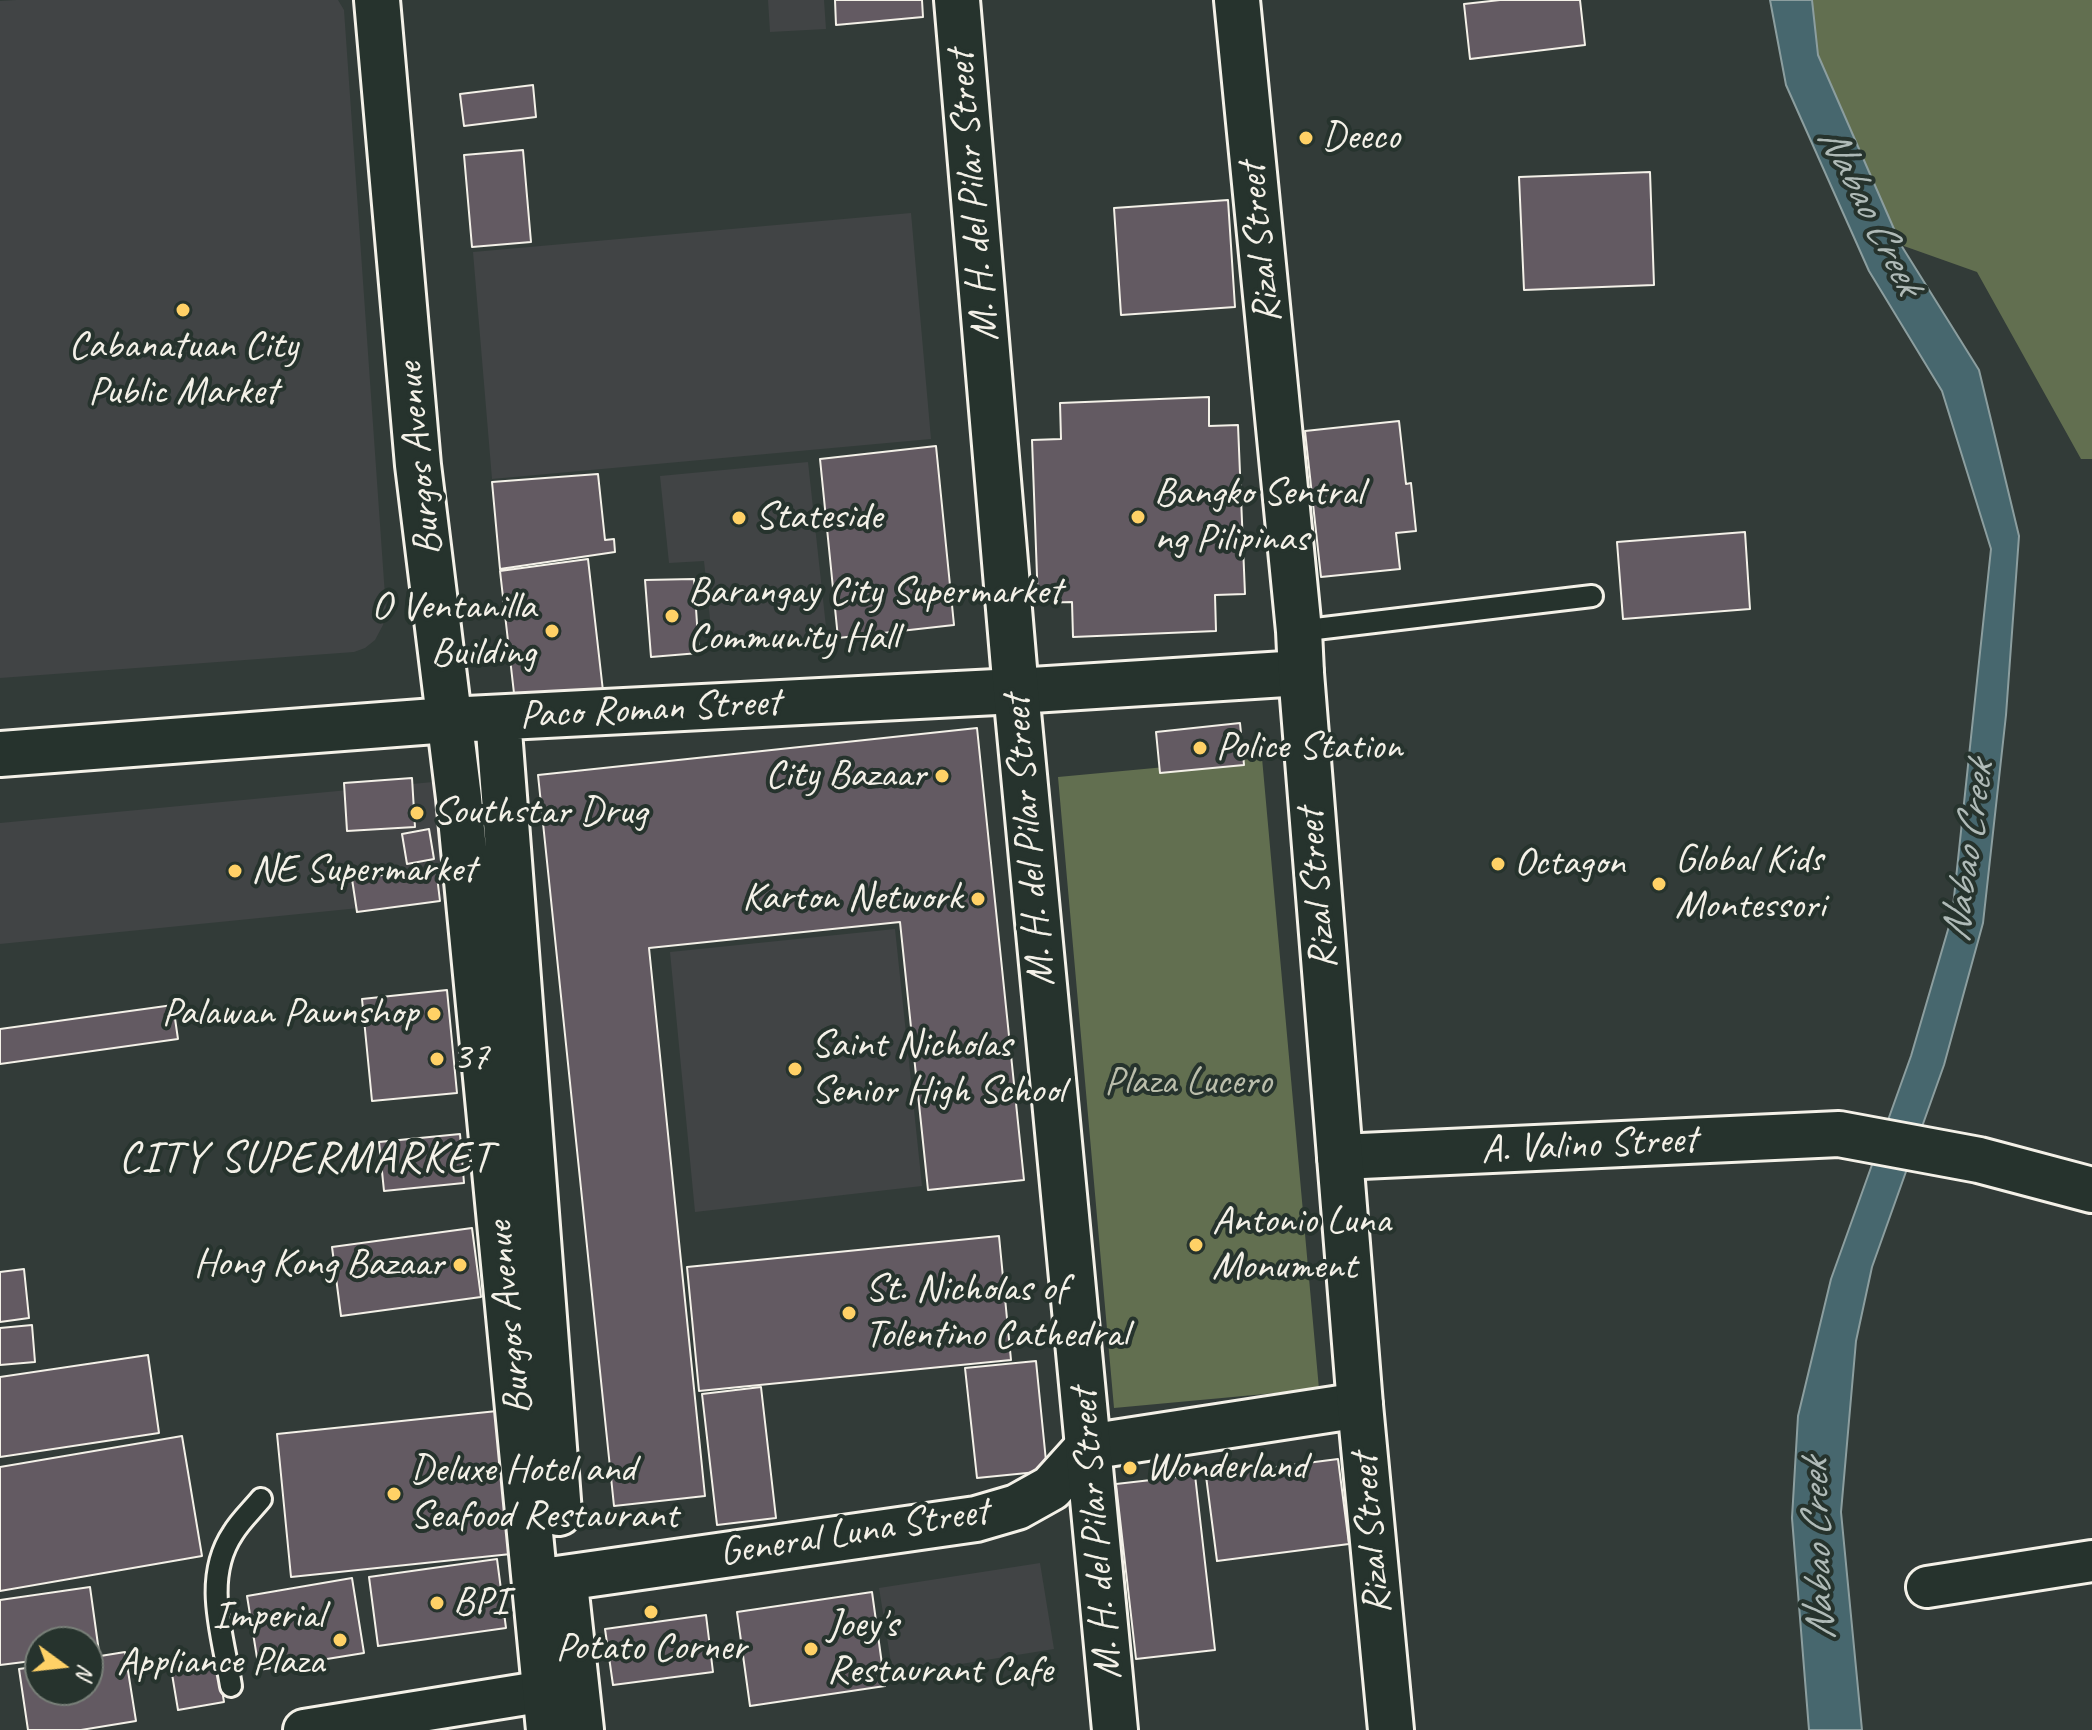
<!DOCTYPE html>
<html>
<head>
<meta charset="utf-8">
<style>
  body { margin:0 }
  #map { position:relative; width:2092px; height:1730px; overflow:hidden; background:#323b38; font-family:Caveat,sans-serif }
  canvas { display:block }
  .north { position:absolute; left:24px; top:1626px; width:80px; height:80px; box-sizing:border-box; background:#26332d; border:2px solid #787f78; border-radius:50%; rotate:105deg; font-size:22px; font-weight:700; line-height:32px; text-align:center; color:#f4f1e8 }
  .north::after { content:''; display:block; margin:auto; width:28px; height:36px; background:#ffd166; clip-path:polygon(50% 0,100% 100%,50% 72%,0 100%) }
</style>
</head>
<body>
<div id="map">
<canvas width="2092" height="1730"></canvas>
<div class="north">N</div>
</div>
<script>
const context = document.querySelector('canvas').getContext('2d');
context.lineJoin = 'round';
function fillPath(path, color) { context.fillStyle = color; context.fill(path, 'evenodd'); }
function strokePath(path, color, width, dash) { context.strokeStyle = color; context.lineWidth = width; context.lineCap = dash ? 'butt' : 'round'; context.setLineDash(dash || []); context.stroke(path); }
function drawText(font, color, halo, rows, align = 'center') {
  context.font = font + ' Caveat,sans-serif'; context.lineWidth = 8; context.setLineDash([]); context.textBaseline = 'middle'; context.strokeStyle = halo; context.fillStyle = color; for (const [text, x, y, turn = 0] of rows) {
    context.save(); context.translate(x, y); context.rotate((+turn || 0) * Math.PI / 180); context.textAlign = isNaN(turn) ? turn : align; if (halo) context.strokeText(text, 0, 0); context.fillText(text, 0, 0); context.restore();
  }
}
fillPath(new Path2D(`
  M16 0H338L344 10 386 610 383 625 375 640 365 648 354 652 0 678V1Z
  M768 0H824L826 29 770 32Z
  M911 213 931 439 492 479 473 252Z
  M808 462 827 636 713 648 704 561 669 563 660 476Z
  M433 782 449 899 0 944V823Z
  M895 929 922 1186 695 1212 670 952Z
  M1040 1563 1054 1649 893 1675 879 1588Z`), '#414445');
fillPath(new Path2D(`
  M1812 0H2092V459H2081L1977 272 1901 245 1818 55Z
  M1262 758 1319 1389 1114 1408 1058 777Z`), '#626f50');
const water = new Path2D(`
  M1770 0H1812L1818 55 1901 245 1979 370 2019 536 2006 715 1983 923 1944 1065 1872 1267 1856 1341 1841 1512 1862 1730H1809L1792 1518 1798 1416 1831 1279 1911 1056 1952 916 1991 549 1942 391 1869 271 1786 85Z`);
fillPath(water, '#47676e');
strokePath(water, '#8c9e9f', 2);
const building = new Path2D(`
  M835 0H922L923 17 836 25Z
  M1500 0H1580L1585 45 1470 59 1464 4Z
  M533 85 536 117 464 126 460 94Z
  M523 150 531 242 472 247 464 155Z
  M1650 172 1654 285 1524 290 1519 177Z
  M1228 200 1235 307 1121 315 1114 208Z
  M1209 397V426L1238 425 1245 594 1215 595 1216 631 1073 637 1072 602 1038 603 1032 440 1061 439 1060 403Z
  M1399 421 1406 484 1411 483 1416 531 1396 533 1400 569 1321 577 1305 431Z
  M936 446 954 625 838 638 820 459Z
  M598 474 605 540 614 539 615 552 500 569 492 482Z
  M1745 532 1750 609 1623 619 1617 542Z
  M588 559 603 691 515 702 500 571Z
  M694 579 699 653 651 657 645 580Z
  M1240 723 1244 765 1160 773 1156 732Z
  M977 728 1024 1180 928 1190 900 922 649 948 705 1496 614 1506 538 775Z
  M412 778 415 827 347 831 344 783Z
  M429 829 434 859 407 864 402 834Z
  M436 868 440 901 357 912 352 879Z
  M447 990 457 1093 372 1101 362 999Z
  M173 1005 178 1039 0 1064V1029Z
  M460 1134 464 1183 384 1191 379 1142Z
  M472 1228 481 1297 341 1316 332 1247Z
  M999 1236 1011 1360 699 1391 687 1267Z
  M24 1269 29 1318 0 1322V1272Z
  M32 1325 35 1362 0 1365V1328Z
  M148 1355 159 1433 0 1457V1377Z
  M1036 1361 1047 1471 977 1478 965 1368Z
  M761 1387 776 1518 717 1525 702 1394Z
  M497 1411 511 1554 291 1577 277 1434Z
  M182 1436 202 1556 0 1591V1467Z
  M1338 1459 1349 1544 1217 1561 1206 1476Z
  M1195 1475 1215 1650 1136 1659 1116 1484Z
  M497 1559 506 1628 378 1646 369 1577Z
  M352 1578 364 1653 259 1670 247 1596Z
  M90 1587 99 1652 88 1653V1642H40V1660L0 1665V1600Z
  M872 1592 885 1686 750 1706 737 1612Z
  M706 1615 713 1672 613 1685 605 1629Z
  M125 1652 136 1721 81 1730H28L19 1669 40 1666V1690H88V1658Z
  M218 1665 224 1702 178 1710 172 1674Z`);
fillPath(building, '#635a62');
strokePath(building, '#f4f1e8', 2);
const service = new Path2D(`
  M1299 631 1592 596
  M231 1686C223 1636 202 1579 233 1533 240 1521 252 1510 261 1499`);
const minor = new Path2D(`
  M1927 1587 2092 1561
  M304 1730 545 1691`);
const tertiary = new Path2D(`
  M377 0 418 465 459 798 549 1730
  M498 718 559 1513
  M0 754 448 720 1016 691 1301 673
  M1340 1157 1839 1134 1979 1160 2092 1190
  M536 1582 976 1519 1017 1507 1051 1488 1088 1447 1360 1405
  M566 1593 581 1730`);
const secondary = new Path2D(`
  M957 0 1016 691 1115 1730
  M1237 0 1299 631 1301 673 1360 1405 1391 1730`);
strokePath(service, '#f4f1e8', 26);
strokePath(minor, '#f4f1e8', 46);
strokePath(tertiary, '#f4f1e8', 50);
strokePath(secondary, '#f4f1e8', 50);
strokePath(service, '#26332d', 20);
strokePath(minor, '#26332d', 40);
strokePath(tertiary, '#26332d', 44);
strokePath(secondary, '#26332d', 44);
for (const [x, y, r, color] of [
  [1306,138,8,"#ffd166"],
  [183,310,8,"#ffd166"],
  [1138,517,8,"#ffd166"],
  [739,518,8,"#ffd166"],
  [672,616,8,"#ffd166"],
  [552,631,8,"#ffd166"],
  [1200,748,8,"#ffd166"],
  [942,776,8,"#ffd166"],
  [417,813,8,"#ffd166"],
  [1498,864,8,"#ffd166"],
  [235,871,8,"#ffd166"],
  [1659,884,8,"#ffd166"],
  [978,899,8,"#ffd166"],
  [434,1014,8,"#ffd166"],
  [437,1059,8,"#ffd166"],
  [795,1069,8,"#ffd166"],
  [1196,1245,8,"#ffd166"],
  [460,1265,8,"#ffd166"],
  [849,1313,8,"#ffd166"],
  [1130,1468,8,"#ffd166"],
  [394,1494,8,"#ffd166"],
  [437,1603,8,"#ffd166"],
  [651,1612,8,"#ffd166"],
  [340,1640,8,"#ffd166"],
  [811,1649,8,"#ffd166"]
]) { const dot = new Path2D(); dot.arc(x, y, r, 0, 2 * Math.PI); context.fillStyle = color; context.fill(dot); strokePath(dot, '#26332d', 3); }
drawText('40px', '#f4f1e8', '#26332d', [
  ["Deeco",1322,138],
  ["Cabanatuan City",183,347,"center"],
  ["Public Market",183,393,"center"],
  ["Bangko Sentral",1154,494],
  ["ng Pilipinas",1154,540],
  ["Stateside",755,518],
  ["Barangay City Supermarket",688,593],
  ["Community Hall",688,639],
  ["O Ventanilla",536,608,"right"],
  ["Building",536,654,"right"],
  ["Police Station",1216,748],
  ["City Bazaar",926,776,"right"],
  ["Southstar Drug",433,813],
  ["Global Kids",1675,861],
  ["Montessori",1675,907],
  ["Octagon",1514,864],
  ["NE Supermarket",251,871],
  ["Karton Network",962,899,"right"],
  ["Palawan Pawnshop",418,1014,"right"],
  ["Saint Nicholas",811,1046],
  ["Senior High School",811,1092],
  ["37",453,1059],
  ["Antonio Luna",1212,1222],
  ["Monument",1212,1268],
  ["Hong Kong Bazaar",444,1265,"right"],
  ["St. Nicholas of",865,1290],
  ["Tolentino Cathedral",865,1336],
  ["Wonderland",1146,1468],
  ["Deluxe Hotel and",410,1471],
  ["Seafood Restaurant",410,1517],
  ["BPI",453,1603],
  ["Imperial",324,1617,"right"],
  ["Appliance Plaza",324,1663,"right"],
  ["Joey's",827,1626],
  ["Restaurant Cafe",827,1672],
  ["Potato Corner",651,1649,"center"]
], 'left');
drawText('40px', '#f4f1e8', '#26332d', [
  ["M. H. del Pilar Street",974,196,-95],
  ["Rizal Street",1261,243,-96],
  ["Burgos Avenue",420,459,-96],
  ["Paco Roman Street",650,710,-3],
  ["M. H. del Pilar Street",1030,841,-95],
  ["Rizal Street",1318,889,-95],
  ["A. Valino Street",1589,1146,-3],
  ["Burgos Avenue",510,1318,-96],
  ["General Luna Street",854,1533,-9],
  ["M. H. del Pilar Street",1097,1534,-95],
  ["Rizal Street",1372,1534,-95]
]);
drawText('40px', '#babdab', '#26332d', [
  ["Plaza Lucero",1188,1083]
]);
drawText('italic 42px', '#afbab7', '#26332d', [
  ["Nabao Creek",1869,211,63],
  ["Nabao Creek",1969,852,-82],
  ["Nabao Creek",1819,1550,-92]
]);
context.letterSpacing = '2px';
drawText('44px', '#f4f1e8', '#26332d', [
  ["CITY SUPERMARKET",306,1159]
]);
context.letterSpacing = '0px';
</script>
</body>
</html>
